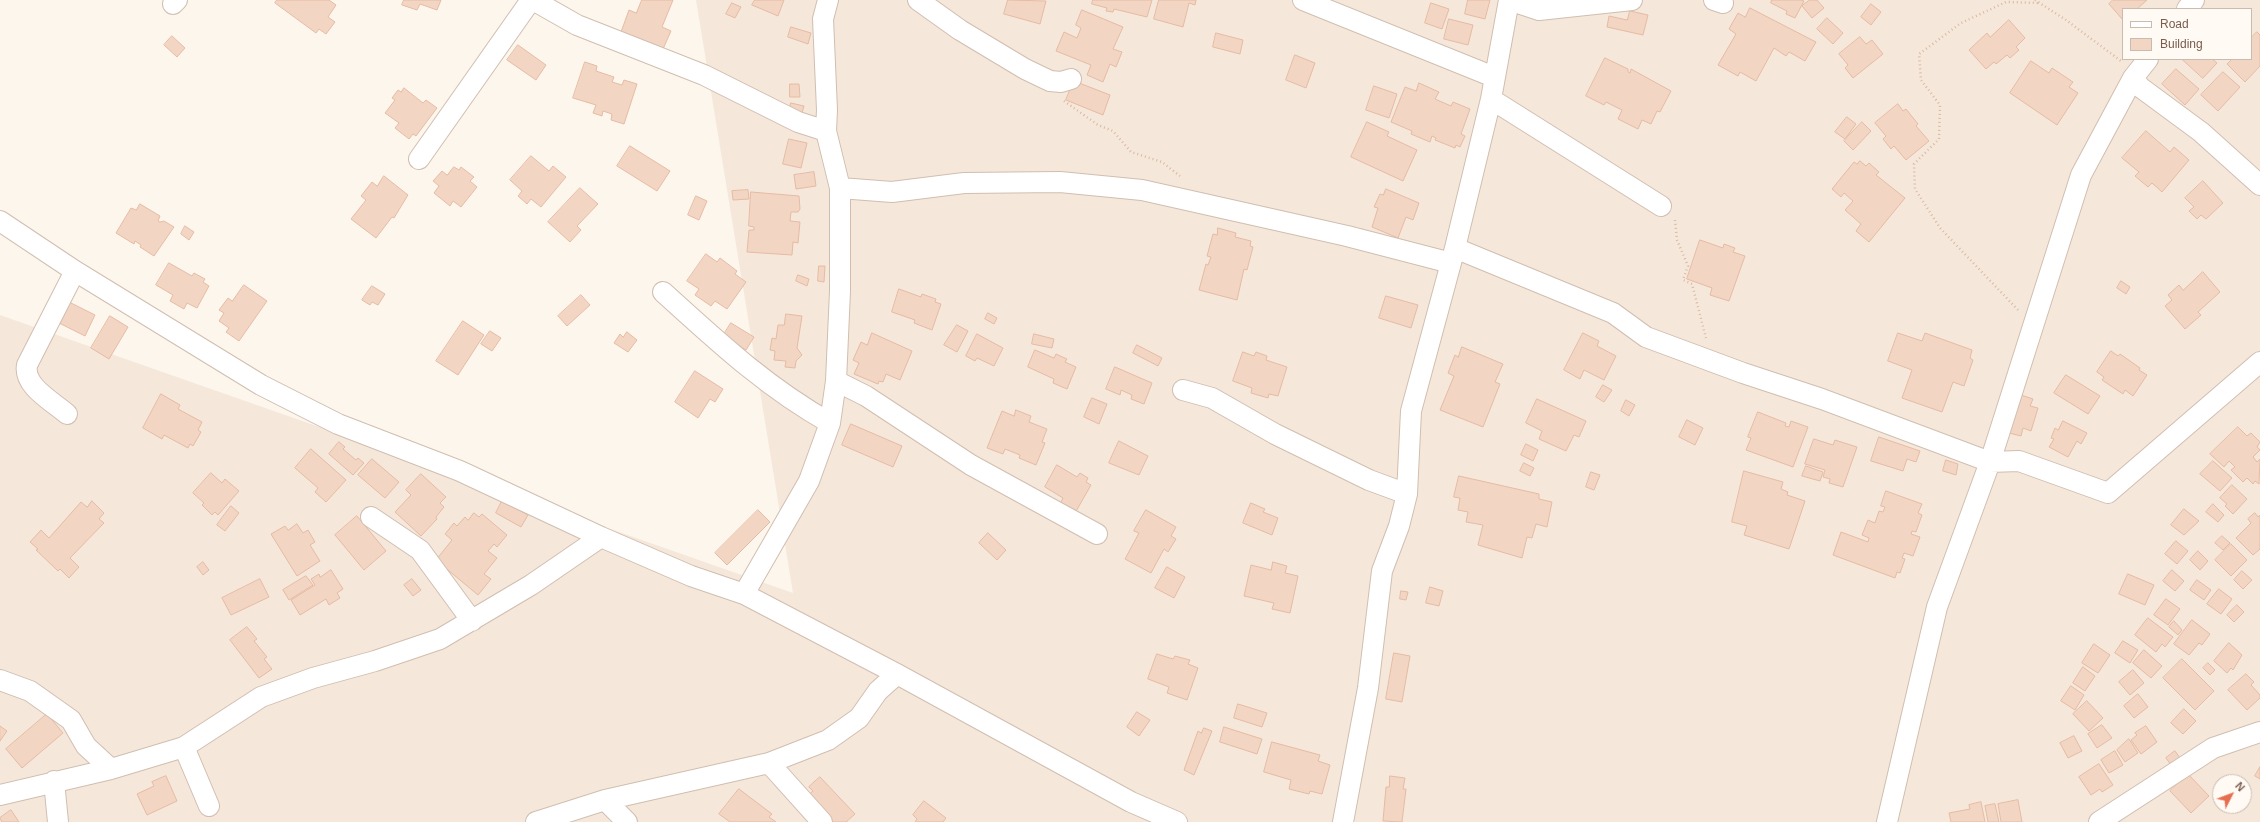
<!DOCTYPE html>
<html>
<head>
<meta charset="utf-8">
<style>
  body { margin:0 }
  #map { position:relative; width:2260px; height:822px; overflow:hidden; background:#fdf6ec; font-family:Arial,sans-serif }
  canvas { display:block }
  .legend { position:absolute; left:2122px; top:8px; width:130px; height:52px; box-sizing:border-box; background:#fffaf3; border:1px solid #cabbb1; margin:0; padding:5px 7px; list-style:none; font-size:12px; color:#7a5c4d }
  .legend li { display:flex; align-items:center; gap:8px; height:20px }
  .legend b { width:20px; border:1px solid #cabbb1 }
  .north { position:absolute; left:2212px; top:774px; width:40px; height:40px; box-sizing:border-box; background:#fffaf3; border:1px solid #cabbb1; border-radius:50%; rotate:48deg; font-size:11px; font-weight:700; line-height:16px; text-align:center; color:#7a5c4d }
  .north::after { content:''; display:block; margin:auto; width:14px; height:18px; background:#e76f51; clip-path:polygon(50% 0,100% 100%,50% 72%,0 100%) }
</style>
</head>
<body>
<div id="map">
<canvas width="2260" height="822"></canvas>
<ul class="legend">
<li><b style="height:5px;background:#fff"></b>Road</li>
<li><b style="height:11px;background:#f3d5c3"></b>Building</li>
</ul>
<div class="north">N</div>
</div>
<script>
const context = document.querySelector('canvas').getContext('2d');
context.lineJoin = 'round';
function fillPath(path, color) { context.fillStyle = color; context.fill(path, 'evenodd'); }
function strokePath(path, color, width, dash) { context.strokeStyle = color; context.lineWidth = width; context.lineCap = dash ? 'butt' : 'round'; context.setLineDash(dash || []); context.stroke(path); }
fillPath(new Path2D(`
  M696 0H2260V822H0V315L793 593ZM2123 9H2251V59H2123ZM2220 782H2244V806H2220Z`), '#f5e8da');
const building = new Path2D(`
  M277 0H329L336 5 328 17 335 22 326 34 319 29 316 33 275 3Z
  M404 0H441L437 10 420 4 417 10 402 5Z
  M642 0H673L662 27 671 31 663 49 621 32 629 10 636 13Z
  M755 0H784L778 16 752 5Z
  M1008 0 1046 1 1040 24 1004 14Z
  M1093 0H1152L1147 17 1114 9 1113 12 1106 11 1107 8 1092 4Z
  M1159 0H1196L1195 5 1189 3 1183 27 1154 19Z
  M1468 0H1490L1485 19 1465 14Z
  M1772 0H1801L1804 1 1795 18 1786 14 1787 11 1771 3Z
  M1810 0H1817L1824 8 1812 18 1802 6Z
  M2113 0H2147L2137 9H2123V20L2109 4Z
  M732 3 741 7 735 18 726 14Z
  M1431 3 1449 9 1442 29 1425 23Z
  M1871 4 1881 12 1871 25 1861 17Z
  M1750 8 1816 42 1805 61 1789 52 1786 56 1774 48 1756 81 1740 72 1738 76 1718 65 1736 34 1729 29 1738 13 1745 17Z
  M1082 10 1123 27 1113 49 1122 52 1116 67 1110 64 1103 82 1087 75 1091 65 1056 51 1064 32 1077 38 1081 28 1076 25Z
  M1630 11 1648 15 1643 35 1607 27 1609 16 1627 20Z
  M1827 18 1843 33 1833 44 1817 29Z
  M1449 19 1473 25 1468 45 1444 39Z
  M2009 20 2025 38 2016 47 2019 50 2010 58 2007 55 1996 64 1994 62 1986 69 1969 50 1987 33 1990 37Z
  M791 27 811 33 808 44 788 37Z
  M2257 32 2260 35V66L2245 82 2227 64 2232 59H2251V38Z
  M1216 33 1243 40 1240 54 1213 47Z
  M172 36 185 48 177 57 164 45Z
  M1860 37 1866 44 1872 40 1883 54 1853 78 1845 68 1848 65 1839 54Z
  M518 45 546 65 536 80 507 60Z
  M1295 55 1315 63 1306 88 1286 80Z
  M1605 58 1628 69V72L1630 73 1631 69 1671 91 1660 112 1657 111 1651 124 1642 120 1638 129 1618 119 1622 110 1606 102 1604 105 1586 96Z
  M2182 59H2212L2217 63 2203 78Z
  M2031 61 2049 73 2052 68 2073 82 2069 87 2078 93 2057 125 2010 93Z
  M585 62 597 66 596 71 614 77 612 82 622 85 624 80 637 84 624 124 611 120 612 114 603 111 602 116 593 113 596 105 573 98Z
  M2176 69 2199 89 2185 105 2162 84Z
  M2223 72 2240 87 2218 111 2201 95Z
  M1074 81 1110 95 1103 115 1066 100Z
  M1419 83 1439 92 1435 99 1451 106 1453 102 1470 109 1461 134 1465 136 1460 147 1456 145 1455 148 1435 140 1436 138 1432 136 1430 142 1411 134 1412 131 1391 122 1405 87 1416 91Z
  M790 84H799L800 97H790Z
  M1374 86 1397 94 1389 118 1366 110Z
  M404 88 423 103 426 100 437 108 416 136 413 134 409 139 395 128 399 123 385 113 395 100 392 98 398 90 401 92Z
  M791 103 804 106 801 116 789 113Z
  M1898 104 1903 111 1906 109 1918 124 1916 126 1929 141 1906 160 1894 146 1891 149 1883 139 1886 136 1875 123Z
  M1847 117 1856 124 1845 139 1835 132Z
  M1367 122 1389 132 1387 136 1417 150 1403 181 1351 157Z
  M1862 122 1871 131 1853 150 1844 141Z
  M2146 131 2170 152 2174 147 2189 160 2162 192 2152 183 2148 187 2135 176 2139 172 2122 158Z
  M789 139 807 143 801 168 783 164Z
  M630 146 670 171 657 191 617 166Z
  M531 156 549 171 553 166 566 177 541 207 531 199 527 204 518 196 522 191 510 180Z
  M1860 161 1866 166 1869 163 1879 172 1876 175 1905 198 1869 242 1856 231 1861 224 1845 210 1853 201 1844 193 1841 197 1832 189 1854 162 1857 164Z
  M454 167 459 170 461 167 474 177 470 181 477 187 461 207 453 201 450 206 434 193 439 186 433 181 442 171 447 175Z
  M814 172 816 186 796 189 794 175Z
  M384 176 408 195 394 218 392 217 376 238 351 219 366 200 361 196 372 182 377 186Z
  M2203 181 2223 203 2206 219 2201 215 2197 219 2189 211 2194 207 2185 198Z
  M580 188 598 204 577 226 581 230 570 242 548 222Z
  M1386 189 1419 203 1413 220 1406 217 1398 238 1372 227 1378 208 1374 207 1380 194 1383 195Z
  M748 190 749 199 733 200 732 191Z
  M751 192 799 196 800 209 798 212H791L790 221 800 222 798 243 793 242 792 255 747 252 749 230H754V227L749 226Z
  M696 196 707 201 699 220 688 215Z
  M140 204 160 216 158 221 160 222 164 221 174 227 154 256 140 247 141 245 135 241 134 244 116 233 131 208 136 210Z
  M185 226 194 232 189 240 181 234Z
  M1218 228 1236 233 1235 237 1251 241 1250 246 1253 247 1247 270 1244 269 1237 300 1199 290 1206 264 1208 265 1211 257 1207 256 1213 234 1217 235Z
  M1700 240 1723 248 1724 244 1735 248 1733 252 1745 256 1729 301 1710 295 1712 288 1687 279Z
  M706 254 717 262 720 258 737 271 735 274 746 282 727 309 715 301 711 306 695 295 699 289 687 281Z
  M169 263 192 276 194 273 205 279 203 282 209 286 197 308 187 303 184 309 170 301 173 295 156 285Z
  M819 266H825L824 282 818 281Z
  M2203 272 2220 292 2198 312 2201 315 2185 329 2165 306 2172 300 2168 295 2179 285 2183 290Z
  M798 275 809 279 807 286 796 281Z
  M2121 281 2130 287 2126 294 2117 288Z
  M244 285 267 301 239 341 226 332 229 328 219 321 224 313 219 310 228 298 232 301Z
  M372 286 385 294 378 305 372 302 370 305 362 300Z
  M899 289 921 297 922 294 936 299 935 302 941 304 932 330 914 323 915 320 892 312Z
  M581 295 590 305 567 326 558 316Z
  M1386 296 1418 305 1411 328 1379 318Z
  M65 300 95 315 85 336 55 321Z
  M988 313 997 318 994 324 985 319Z
  M786 314 802 316 797 348 802 355 796 361 795 368 785 367 786 361 774 360 775 351 770 350 772 338 776 339 778 325H784Z
  M110 316 128 327 109 359 91 348Z
  M463 321 484 335 458 375 436 361Z
  M731 323 754 337 746 350 723 336Z
  M957 325 968 331 957 352 944 345Z
  M490 331 501 338 492 351 481 344Z
  M627 332 637 340 628 352 614 343 620 334 623 337Z
  M872 333 912 351 900 380 886 374 883 382 879 381 878 384 854 374 859 363 853 360 861 342 867 345Z
  M1583 333 1599 341 1597 346 1616 356 1604 380 1584 370 1580 379 1564 370Z
  M1898 333 1922 341 1925 333 1972 350 1970 358 1973 360 1964 386 1953 382 1942 412 1902 398 1912 370 1888 361Z
  M977 334 1003 348 994 366 977 358 975 361 966 356Z
  M1034 334 1054 339 1052 348 1032 344Z
  M1137 345 1162 358 1158 366 1133 353Z
  M1462 347 1503 364 1495 382 1500 384 1483 427 1440 410 1454 376 1448 373 1455 355 1458 357Z
  M1035 350 1054 358 1056 354 1067 359 1065 362 1076 367 1067 389 1053 383 1054 379 1028 367Z
  M2111 351 2118 356 2120 354 2140 368 2139 370 2147 375 2133 396 2125 390 2123 394 2102 380 2104 377 2097 372Z
  M1243 352 1254 356 1256 352 1267 356 1266 360 1287 367 1278 396 1269 394 1268 398 1251 393 1252 388 1233 381Z
  M1115 367 1152 383 1144 404 1131 399 1132 395 1121 390 1120 395 1106 389Z
  M695 371 723 389 715 402 710 399 698 418 675 402Z
  M2066 375 2100 396 2088 414 2054 393Z
  M1603 385 1612 390 1604 402 1596 397Z
  M161 394 180 405 178 409 202 422 198 430 201 432 193 446 190 444 188 448 164 435 162 439 143 428Z
  M2021 395 2033 399 2030 406 2038 408 2031 431 2023 428 2021 436 2009 433Z
  M1092 398 1107 404 1099 424 1084 417Z
  M1537 399 1586 421 1579 437 1574 435 1566 451 1539 439 1542 431 1526 423Z
  M1626 400 1635 405 1629 416 1621 411Z
  M1016 410 1031 416 1029 422 1047 429 1042 442 1045 443 1036 465 1019 458 1020 455 1005 449 1003 454 987 448 1002 411 1014 416Z
  M1758 412 1786 423 1785 426 1789 427 1791 421 1808 427 1793 467 1746 450 1751 438 1748 437Z
  M1687 420 1703 428 1695 445 1679 437Z
  M2063 421 2087 433 2081 444 2077 441 2068 457 2049 447 2054 439 2051 438 2055 428 2058 430Z
  M851 424 902 446 893 467 842 445Z
  M2238 427 2247 436 2251 433 2260 442 2257 447 2260 450 2253 457 2257 462 2260 459 2259 484 2255 481 2253 484 2247 478 2243 482 2231 470 2235 467 2229 461 2224 467 2210 454Z
  M1879 437 1920 451 1916 462 1907 459 1903 471 1871 461Z
  M1814 439 1833 445 1835 440 1857 447 1843 487 1829 483 1830 479 1823 477 1825 470 1805 464Z
  M1119 441 1148 456 1139 475 1109 463Z
  M339 442 345 447 343 449 356 460 358 458 364 463 353 475 329 454Z
  M1526 444 1538 450 1533 461 1521 455Z
  M311 449 346 480 326 502 315 492 318 488 295 468Z
  M372 459 399 482 385 498 358 475Z
  M1946 460 1958 464 1956 475 1943 471Z
  M2213 461 2232 478 2220 491 2200 474Z
  M1524 463 1534 468 1530 476 1520 471Z
  M1057 465 1077 477 1080 473 1088 478 1086 482 1091 485 1075 513 1060 504 1063 498 1045 487Z
  M1806 466 1823 472 1820 481 1802 476Z
  M1744 471 1783 482 1781 489 1788 492 1787 495 1805 501 1789 549 1744 535 1747 526 1732 522Z
  M1591 472 1600 475 1594 490 1586 487Z
  M211 473 222 483 225 479 239 491 218 515 215 512 212 515 202 505 204 503 193 493Z
  M421 474 446 497 440 503 444 507 436 517 437 519 421 536 395 512 411 495 406 490Z
  M1459 476 1539 494V499L1552 502 1547 527 1536 524 1532 538 1527 537 1522 558 1478 545 1483 525 1466 522 1468 512 1458 510 1460 498 1454 497Z
  M2232 485 2247 499 2233 514 2225 506 2227 504 2220 498Z
  M1886 491 1922 504 1918 513 1922 515 1916 532 1912 531 1911 534 1920 537 1913 556 1904 553 1902 558 1905 559 1900 573 1897 572 1895 578 1833 555 1841 532 1868 542 1869 538 1862 535 1868 520 1875 523 1879 511 1883 512 1885 507 1881 506Z
  M92 501 104 513 99 519 104 523 70 558 79 567 69 578 60 569 58 571 36 550 38 549 30 542 41 530 49 538 81 502 87 507Z
  M502 501 528 515 521 527 496 513Z
  M1251 503 1265 509 1263 512 1278 518 1272 535 1243 523Z
  M2213 504 2224 515 2218 522 2206 512Z
  M231 506 239 513 225 531 217 525Z
  M2184 509 2199 521 2184 535 2171 525Z
  M758 510 770 522 727 565 715 553Z
  M1146 510 1176 527 1171 536 1176 539 1168 552 1164 549 1151 573 1125 559 1139 533 1134 531Z
  M474 513 479 517 482 514 507 535 497 547 494 544 488 551 497 558 484 574 491 579 478 595 436 560 452 540 445 534 454 523 457 526 465 517 468 520Z
  M2255 513 2258 517 2260 515V549L2253 555 2236 538 2251 523 2248 519Z
  M357 516 386 551 364 570 335 535Z
  M297 524 303 533 308 530 315 542 310 545 320 561 297 576 271 534 285 526 288 530Z
  M988 533 1006 550 997 560 979 543Z
  M2222 536 2230 543 2223 550 2215 543Z
  M2176 541 2188 551 2177 564 2165 554Z
  M2231 544 2247 560 2231 576 2215 560Z
  M2198 551 2208 561 2200 570 2190 560Z
  M203 562 209 570 203 575 197 567Z
  M1273 562 1287 566 1285 573 1298 576 1290 613 1272 609 1274 603 1244 596 1251 565 1271 570Z
  M1167 567 1185 577 1174 598 1155 588Z
  M331 570 343 589 337 593 340 598 329 605 326 599 300 615 291 600 315 585 311 579 319 574 320 577Z
  M2172 570 2184 581 2175 591 2163 581Z
  M2242 571 2252 580 2243 589 2234 580Z
  M2128 574 2154 585 2145 605 2119 594Z
  M306 576 313 585 289 600 283 590Z
  M260 579 269 597 231 615 222 598Z
  M412 579 421 590 413 596 404 585Z
  M2197 580 2211 590 2204 600 2190 590Z
  M1430 587 1443 591 1439 606 1426 603Z
  M2219 589 2232 599 2221 614 2207 604Z
  M1401 591 1408 592 1406 600 1400 599Z
  M2166 599 2180 609 2168 625 2154 615Z
  M2237 605 2244 612 2234 622 2227 615Z
  M2148 618 2173 637 2165 647 2162 644 2156 652 2135 635Z
  M2192 620 2210 634 2202 645 2199 643 2189 655 2174 644Z
  M2174 621 2182 630 2178 635 2169 627Z
  M247 627 257 639 254 641 267 657 264 659 272 669 259 678 230 640Z
  M2123 641 2138 650 2130 663 2115 653Z
  M2229 643 2242 655 2233 670 2231 668 2227 673 2214 661Z
  M2094 644 2110 655 2098 673 2082 663Z
  M2144 650 2162 666 2151 678 2133 663Z
  M1394 653 1410 656 1402 702 1386 699Z
  M1157 654 1173 659 1175 656 1190 660 1188 664 1198 668 1187 700 1167 693 1169 687 1148 679Z
  M2182 659 2214 691 2195 710 2163 678Z
  M2208 663 2215 670 2210 675 2203 668Z
  M2083 667 2095 676 2085 691 2073 683Z
  M2133 670 2144 683 2130 695 2119 682Z
  M2246 674 2254 682 2251 685 2260 695V698L2247 710 2228 690Z
  M2071 686 2084 695 2075 710 2061 701Z
  M2138 694 2148 707 2134 718 2124 706Z
  M2087 701 2103 718 2089 731 2073 714Z
  M1238 704 1267 713 1262 727 1234 718Z
  M2184 709 2196 721 2183 734 2171 723Z
  M1137 712 1150 720 1139 736 1127 727Z
  M47 714 63 733 22 768 6 749Z
  M2102 725 2112 738 2097 748 2088 734Z
  M0 726 7 731 0 741Z
  M2146 726 2157 742 2141 754 2131 740 2137 735 2135 733Z
  M1224 727 1262 739 1257 754 1220 742Z
  M1204 728 1212 731 1194 775 1184 770 1198 731 1201 733Z
  M2074 736 2082 751 2068 758 2060 743Z
  M2129 739 2138 753 2125 762 2117 750Z
  M1272 742 1320 755 1318 761 1330 765 1322 794 1310 791 1309 794 1289 789 1291 780 1264 772Z
  M2115 751 2123 765 2109 773 2101 760Z
  M2175 751 2180 758 2171 765 2166 758Z
  M2099 764 2113 785 2102 792 2100 789 2091 795 2079 777Z
  M2260 767V779L2255 776Z
  M2188 774 2209 796 2191 813 2170 791Z
  M166 776 177 801 147 815 137 794 154 786 152 782Z
  M1390 776 1405 778 1403 789H1406L1402 822 1383 821 1386 787H1389Z
  M820 777 855 814 846 822H828L805 798 813 791 809 787Z
  M739 789 772 814 769 817 776 822H730L719 814Z
  M2018 800 2022 822H2001L1998 804Z
  M924 801 946 818 943 822H915L917 819 913 815Z
  M1981 802 1985 822H1951L1949 813 1970 809 1969 805Z
  M1995 804 1999 822H1988L1985 806Z
  M11 810 19 822H2L0 818Z`);
fillPath(building, '#f3d5c3');
strokePath(building, '#e6bba3', 1);
const minor = new Path2D(`
  M533 0 577 25 704 75 798 122 826 131
  M828 0 823 19 827 110 826 131 840 188V291L836 381 830 423 809 481 744 594 897 674 1131 802 1177 822
  M918 0 960 30 1025 69 1050 81 1061 82 1071 79
  M1303 0 1494 77
  M1509 0 1539 10 1632 0
  M1714 0 1723 3
  M173 4 177 0
  M2187 9 2194 0
  M2133 78 2140 87 2201 132 2260 185
  M1491 99 1661 206
  M419 159 531 0
  M840 188 892 192 964 183 1060 182 1142 190 1347 236 1451 263
  M0 221 75 271 261 385 338 424 460 471 601 537 691 576 744 594
  M1455 248 1613 313 1646 337 1743 373 1822 399 1990 462 2019 461 2108 493 2260 362
  M663 292C717 341 766 387 830 423
  M836 381 866 396 971 465 1097 534
  M1183 390 1212 398 1275 434 1369 480 1407 494
  M67 414C52 401 23 386 27 365L75 271
  M371 517 420 550 472 621
  M0 680 30 691 71 720 86 746 111 769
  M184 747 209 806
  M769 763 822 822
  M54 781 58 822
  M0 795 111 769 184 747 261 697 313 678 375 661 440 639 531 585 601 537
  M605 800 627 822
  M536 822 605 800 769 763 828 740 859 718 878 691 897 674
  M1343 822 1368 688 1382 571 1399 526 1407 494 1411 411 1455 248 1491 99 1509 0
  M1887 822 1937 607 1990 462 2081 175 2133 78 2148 59
  M2099 822 2213 748 2260 732`);
strokePath(minor, '#d1beb0', 22);
strokePath(new Path2D(`
  M2035 0 2066 20 2121 61
  M1064 101 1098 125 1113 131 1131 152 1162 162 1180 176
  M1675 220 1677 240 1688 266 1683 280 1692 284 1706 338
  M2018 310 1940 228 1915 189 1914 164 1939 139 1940 105 1921 80 1919 54 1961 23 2006 2 2039 3`), '#d9b8a5', 2.5, [1, 3]);
strokePath(minor, '#fff', 20);
</script>
</body>
</html>
